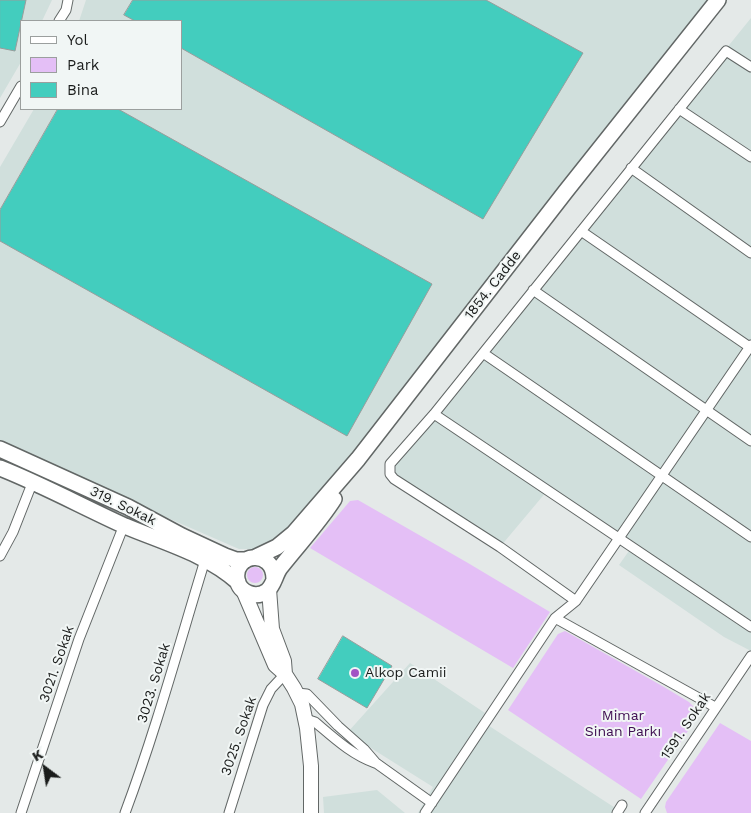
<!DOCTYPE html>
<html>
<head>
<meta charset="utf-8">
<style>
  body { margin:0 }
  #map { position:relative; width:751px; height:813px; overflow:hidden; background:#e4e9e8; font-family:"Work Sans",sans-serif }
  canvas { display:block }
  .legend { position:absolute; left:20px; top:20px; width:162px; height:90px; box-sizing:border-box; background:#f1f6f5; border:1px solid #9b9f9e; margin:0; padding:6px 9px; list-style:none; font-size:15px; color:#1a1c1b }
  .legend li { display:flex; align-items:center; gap:10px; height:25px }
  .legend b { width:25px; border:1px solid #9b9f9e }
  .north { position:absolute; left:20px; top:743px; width:50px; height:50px; -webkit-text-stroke:4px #f1f6f5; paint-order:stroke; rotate:329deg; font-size:14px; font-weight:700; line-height:20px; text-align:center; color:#1a1c1b }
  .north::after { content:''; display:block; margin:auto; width:18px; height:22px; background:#1a1c1b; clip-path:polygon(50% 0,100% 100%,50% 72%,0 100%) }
</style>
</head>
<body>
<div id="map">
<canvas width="751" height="813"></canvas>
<ul class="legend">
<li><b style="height:6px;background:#fff"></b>Yol</li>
<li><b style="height:14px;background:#e4bff6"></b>Park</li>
<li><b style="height:14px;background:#43cdbe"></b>Bina</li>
</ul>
<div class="north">K</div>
</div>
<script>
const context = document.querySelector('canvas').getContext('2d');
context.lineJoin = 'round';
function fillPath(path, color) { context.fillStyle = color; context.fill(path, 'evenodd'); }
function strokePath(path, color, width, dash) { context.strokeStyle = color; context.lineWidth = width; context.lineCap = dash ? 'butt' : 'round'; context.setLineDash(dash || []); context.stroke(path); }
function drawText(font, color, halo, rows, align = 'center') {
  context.font = font + ' "Work Sans",sans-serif'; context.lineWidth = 4; context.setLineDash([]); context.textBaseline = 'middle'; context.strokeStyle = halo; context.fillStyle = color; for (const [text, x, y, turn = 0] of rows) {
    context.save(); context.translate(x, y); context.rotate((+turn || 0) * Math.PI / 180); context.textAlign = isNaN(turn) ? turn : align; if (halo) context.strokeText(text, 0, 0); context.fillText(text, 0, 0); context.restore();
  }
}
fillPath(new Path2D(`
  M0 0H52L42 21H21V62L0 98Z
  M86 0H711L310 509 287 532 269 544 255 549H239L0 445V167L34 109H181V21H79Z
  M751 18V651L724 637 619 565 631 548 547 491 500 547 394 479 390 464Z
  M410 663 485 713 480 720 623 813H418L433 787 347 733Z
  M377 790 405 813H324L323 797Z`), '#d0dfdc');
fillPath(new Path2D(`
  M358 500 468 563 550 612 513 668 310 548 350 501Z
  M247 575a8 8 0 1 1 16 0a8 8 0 1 1-16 0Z
  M565 631 664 687 689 702 696 709 697 716 694 722 641 799 508 710 558 634Z
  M720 723 751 741V813H667L665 807 666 802Z`), '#e4bff6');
const building = new Path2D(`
  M0 0H26L15 51 0 48Z
  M133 0H486L583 53 483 219 181 48V21H135L124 15Z
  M58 109H118L432 284 347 436 0 241V210Z
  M343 636 392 666 367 708 318 679Z`);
fillPath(building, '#43cdbe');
strokePath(building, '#989d9c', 1);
const minor = new Path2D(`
  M59 21 66 10 68 0
  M679 109 751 157
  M0 122 21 86
  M631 168 751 253
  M581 231 751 348
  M533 290 751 441
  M483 353 751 537
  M434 414 751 627
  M0 556 13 532 33 481
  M576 601 500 547 394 479 390 474V464L434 414 726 51 751 67
  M555 618 715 707
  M297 693 307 694 338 726 364 749 376 763 432 803
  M305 721 309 720 315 722C334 738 352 755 375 763
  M21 813 79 639 124 525
  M125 813C156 730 179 645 205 560
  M229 813 263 705 271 689 285 674
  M425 813 555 618 576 601 751 345
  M617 813 622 805
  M645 813 751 656`);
const secondary = new Path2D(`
  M269 589 272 629 284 661 285 674
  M243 590 275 665 285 674 294 688 302 704 307 728 311 766V813`);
const primary = new Path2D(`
  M0 449 128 507 182 536 225 556 236 560H246
  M0 468C43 485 83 507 125 526 163 542 207 554 238 582
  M256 557 277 547 294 533 358 459 566 191 718 0
  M274 579C274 548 233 553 237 579 239 593 256 599 267 591 274 585 275 575 280 568 298 545 318 524 334 499`);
strokePath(minor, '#626766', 11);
strokePath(secondary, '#626766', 16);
strokePath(primary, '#626766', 18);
strokePath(minor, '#fff', 9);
strokePath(secondary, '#fff', 14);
strokePath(primary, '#fff', 15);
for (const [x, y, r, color] of [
  [355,673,5,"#a253c4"]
]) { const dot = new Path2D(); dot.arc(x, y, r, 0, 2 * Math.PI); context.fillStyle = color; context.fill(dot); strokePath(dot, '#f1f6f5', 2); }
drawText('14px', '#1a1c1b', '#f1f6f5', [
  ["1854. Cadde",493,285,-52],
  ["319. Sokak",123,506,26],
  ["3021. Sokak",57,664,-71],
  ["3023. Sokak",154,683,-73],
  ["1591. Sokak",686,726,-56],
  ["3025. Sokak",239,736,-71]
]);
drawText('14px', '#1a1c1b', '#f1f6f5', [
  ["Alkop Camii",365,673]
], 'left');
drawText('14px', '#3f0e52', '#f1f6f5', [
  ["Mimar",623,716],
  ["Sinan Parkı",623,732]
]);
</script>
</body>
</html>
